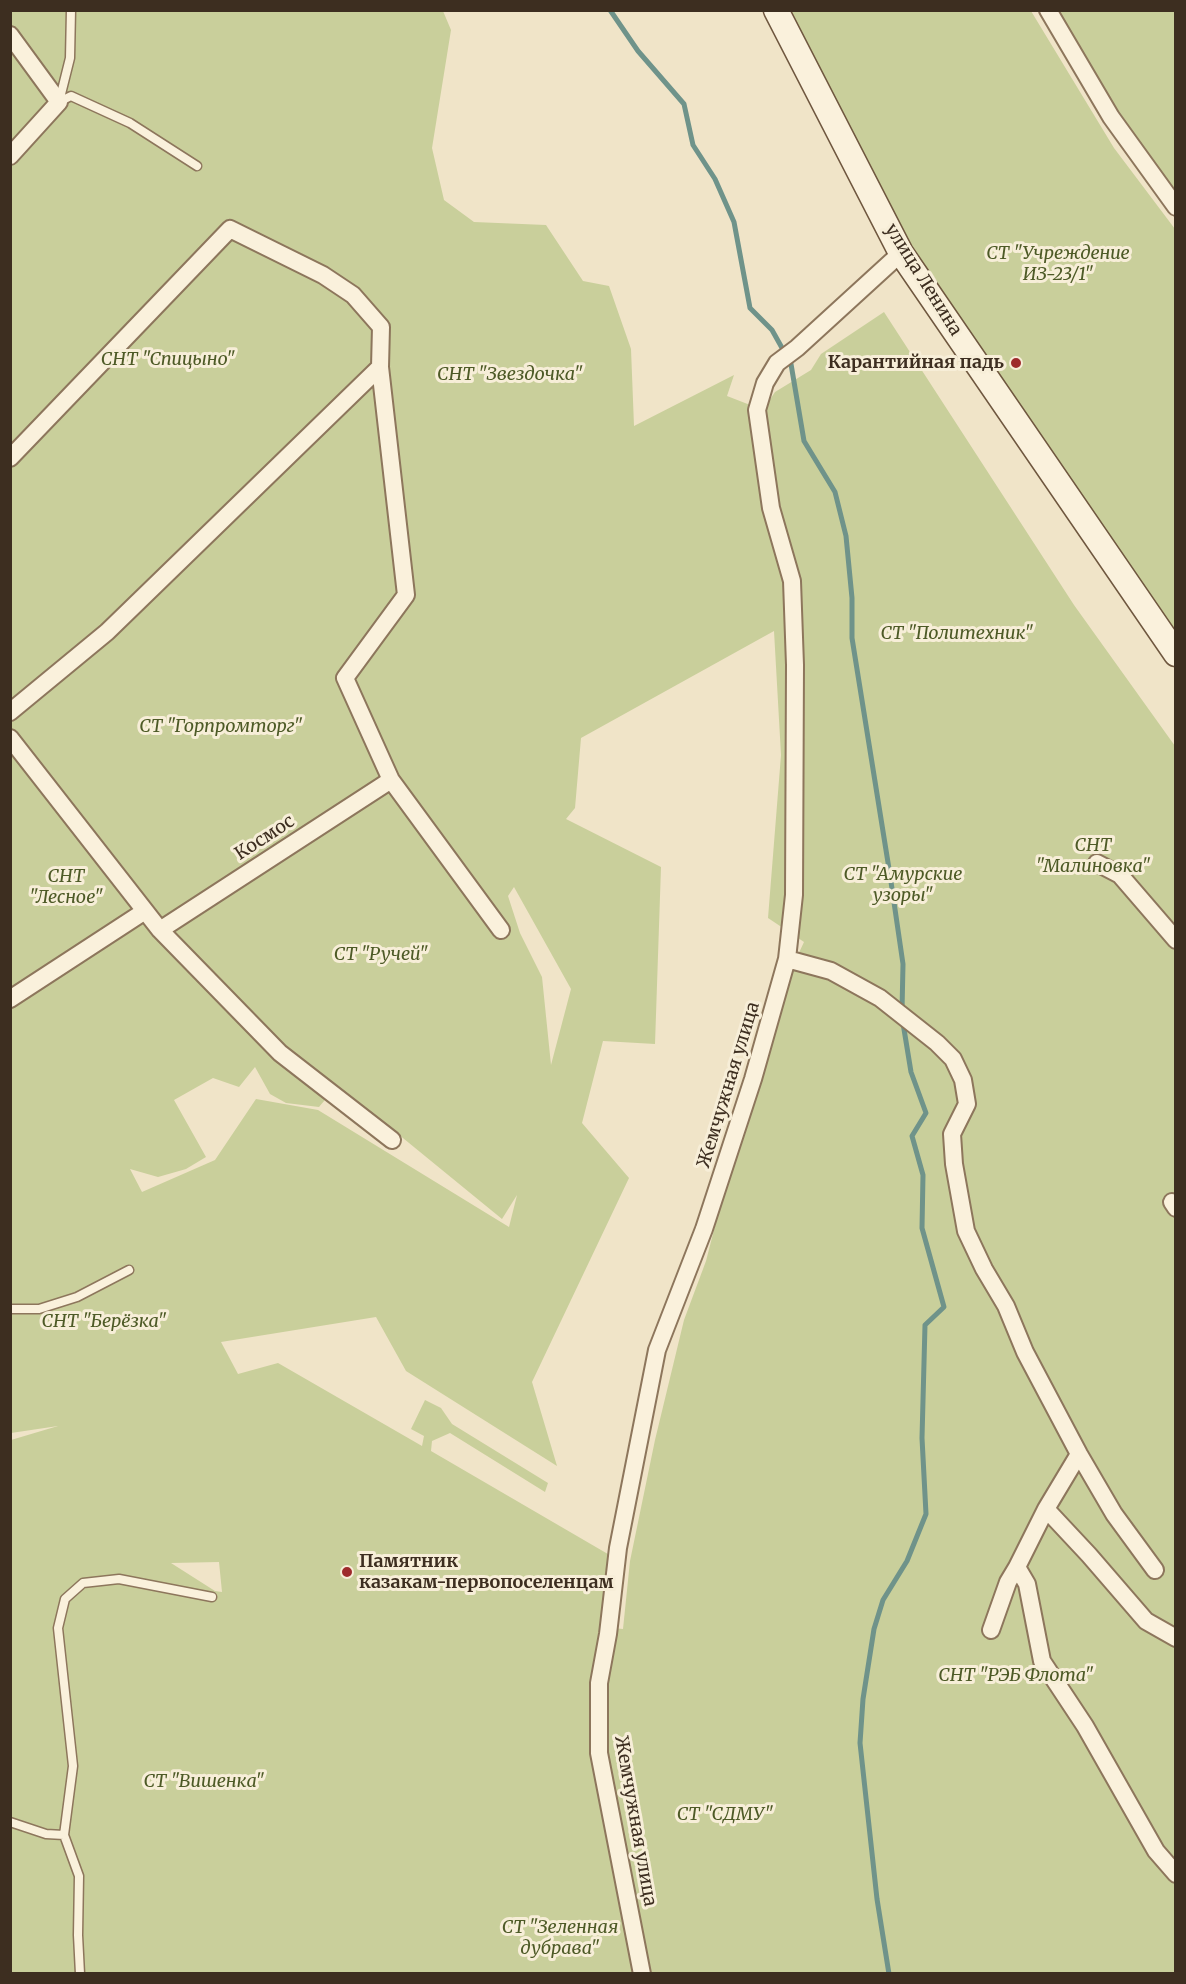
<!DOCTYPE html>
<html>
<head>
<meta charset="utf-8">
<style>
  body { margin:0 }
  #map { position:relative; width:1186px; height:1984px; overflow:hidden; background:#f0e4c8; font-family:Merriweather,serif }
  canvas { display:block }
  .frame { position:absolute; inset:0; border:12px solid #3d2e20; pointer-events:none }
</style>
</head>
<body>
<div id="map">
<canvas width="1186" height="1984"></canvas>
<div class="frame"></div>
</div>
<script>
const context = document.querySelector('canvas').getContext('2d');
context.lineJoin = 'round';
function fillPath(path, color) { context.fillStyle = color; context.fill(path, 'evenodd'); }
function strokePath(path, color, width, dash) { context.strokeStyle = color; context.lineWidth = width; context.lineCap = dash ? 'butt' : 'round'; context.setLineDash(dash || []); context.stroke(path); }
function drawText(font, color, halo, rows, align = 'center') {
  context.font = font + ' Merriweather,serif'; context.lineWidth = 6; context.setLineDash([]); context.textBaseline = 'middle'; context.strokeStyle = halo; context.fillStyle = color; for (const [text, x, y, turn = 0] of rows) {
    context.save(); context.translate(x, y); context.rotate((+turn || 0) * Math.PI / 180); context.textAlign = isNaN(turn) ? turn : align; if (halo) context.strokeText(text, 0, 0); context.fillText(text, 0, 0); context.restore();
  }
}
fillPath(new Path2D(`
  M10 11H443L451 30 432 148 444 200 474 222 546 225 583 281 609 286 631 349 634 426 734 375 727 396 763 410 775 392 811 370 821 354 884 312 1074 605 1175 746V1973H11V1440L58 1426 11 1433ZM774 631 781 755 768 918 804 942 790 972 772 1043 733 1156 706 1261 684 1320 655 1440 630 1561 623 1629 601 1627 613 1557 431 1451 432 1441 450 1433 545 1492 548 1483 452 1424 441 1408 425 1400 411 1429 424 1436 422 1446 278 1363 238 1374 221 1342 376 1317 406 1371 557 1466 532 1382 629 1178 582 1123 603 1041 655 1044 661 867 566 819 575 808 581 738ZM514 887 571 989 551 1065 542 977 520 933 508 896ZM255 1067 270 1094 286 1103 319 1107 335 1088 387 1125 502 1219 517 1195 509 1227 318 1110 256 1099 215 1160 142 1192 130 1169 158 1177 186 1169 206 1157 174 1100 213 1078 239 1087ZM219 1562 222 1592 215 1591 171 1563Z
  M784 11H1031L1114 148 1175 229V643L922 265 808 59Z
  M1050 11H1175V201Z`), '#c9cf9b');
strokePath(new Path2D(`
  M610 10 638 51 684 104 693 145 715 179 734 222 750 308 772 330 791 364 804 441 835 492 846 536 852 598V638L890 875 903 964 902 1011
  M889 1974 877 1899 860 1743 863 1699 874 1629 883 1600 907 1561 926 1514 922 1438 925 1325 944 1307 922 1228 923 1175 912 1136 926 1113 911 1072 903 1023`), '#6f938a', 5);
const lane = new Path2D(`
  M59 102 71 96 130 123 197 166
  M59 102 70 58 71 10
  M10 1309H39L77 1297 129 1270
  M10 1822 46 1834 64 1835
  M80 1974 78 1935 79 1876 64 1835 73 1766 58 1628 65 1599 83 1583 119 1579 212 1597`);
const street = new Path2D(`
  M1048 10 1111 117 1176 207
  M10 35 59 102 10 156
  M10 458 230 229 323 275 353 295 381 327 380 367 406 595 345 678 391 780 501 930
  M10 712 107 632 380 367
  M10 738 160 930 280 1053 392 1140
  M1097 863 1120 875 1176 940
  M160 930 391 780
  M787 959 831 971 880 998 937 1043 953 1059 963 1080 967 1104 952 1134 954 1164 966 1231 984 1269 1006 1306 1025 1352 1079 1454 1114 1514 1155 1570
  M10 999 145 911
  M1172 1202 1176 1208
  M1079 1454 1046 1509 1089 1555 1146 1621 1176 1638
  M1046 1509 1017 1567 1027 1584 1042 1661 1085 1726 1156 1851 1176 1874
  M991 1630 1008 1582 1017 1567
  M642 1974 599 1753V1683L608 1634 618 1548 657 1350 704 1229 753 1079 787 959 794 895 795 665 792 581 771 508 757 410 765 383 777 363 797 348 901 253`);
const secondary = new Path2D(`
  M776 10 901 253 1176 654`);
strokePath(lane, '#8d765c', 11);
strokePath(street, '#8d765c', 20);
strokePath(secondary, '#6f573f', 27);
strokePath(lane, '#faf1dc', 8);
strokePath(street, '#faf1dc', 16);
strokePath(secondary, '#faf1dc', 24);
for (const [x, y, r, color] of [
  [1016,363,6,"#9e2a2b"],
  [347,1572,6,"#9e2a2b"]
]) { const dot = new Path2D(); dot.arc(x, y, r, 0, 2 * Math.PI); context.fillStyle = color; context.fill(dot); strokePath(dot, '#f7eed8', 2); }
drawText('italic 18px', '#4d5a26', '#f7eed8', [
  ["СТ \"Учреждение",1058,254],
  ["ИЗ-23/1\"",1058,275],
  ["СНТ \"Спицыно\"",168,360],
  ["СНТ \"Звездочка\"",510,375],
  ["СТ \"Политехник\"",957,634],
  ["СТ \"Горпромторг\"",221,727],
  ["СНТ",1093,846],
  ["\"Малиновка\"",1093,867],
  ["СТ \"Амурские",903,875],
  ["узоры\"",903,896],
  ["СНТ",66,877],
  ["\"Лесное\"",66,898],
  ["СТ \"Ручей\"",381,955],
  ["СНТ \"Берёзка\"",104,1322],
  ["СНТ \"РЭБ Флота\"",1016,1676],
  ["СТ \"Вишенка\"",204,1782],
  ["СТ \"СДМУ\"",725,1815],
  ["СТ \"Зеленная",560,1928],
  ["дубрава\"",560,1949]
]);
drawText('18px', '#3d2e20', '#f7eed8', [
  ["улица Ленина",923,280,58],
  ["Космос",265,838,-33],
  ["Жемчужная улица",729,1085,-73],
  ["Жемчужная улица",635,1821,80]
]);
drawText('bold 18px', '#3d2e20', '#f7eed8', [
  ["Карантийная падь",1004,363],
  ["Памятник",359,1562,"left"],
  ["казакам-первопоселенцам",359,1583,"left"]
], 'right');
</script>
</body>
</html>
